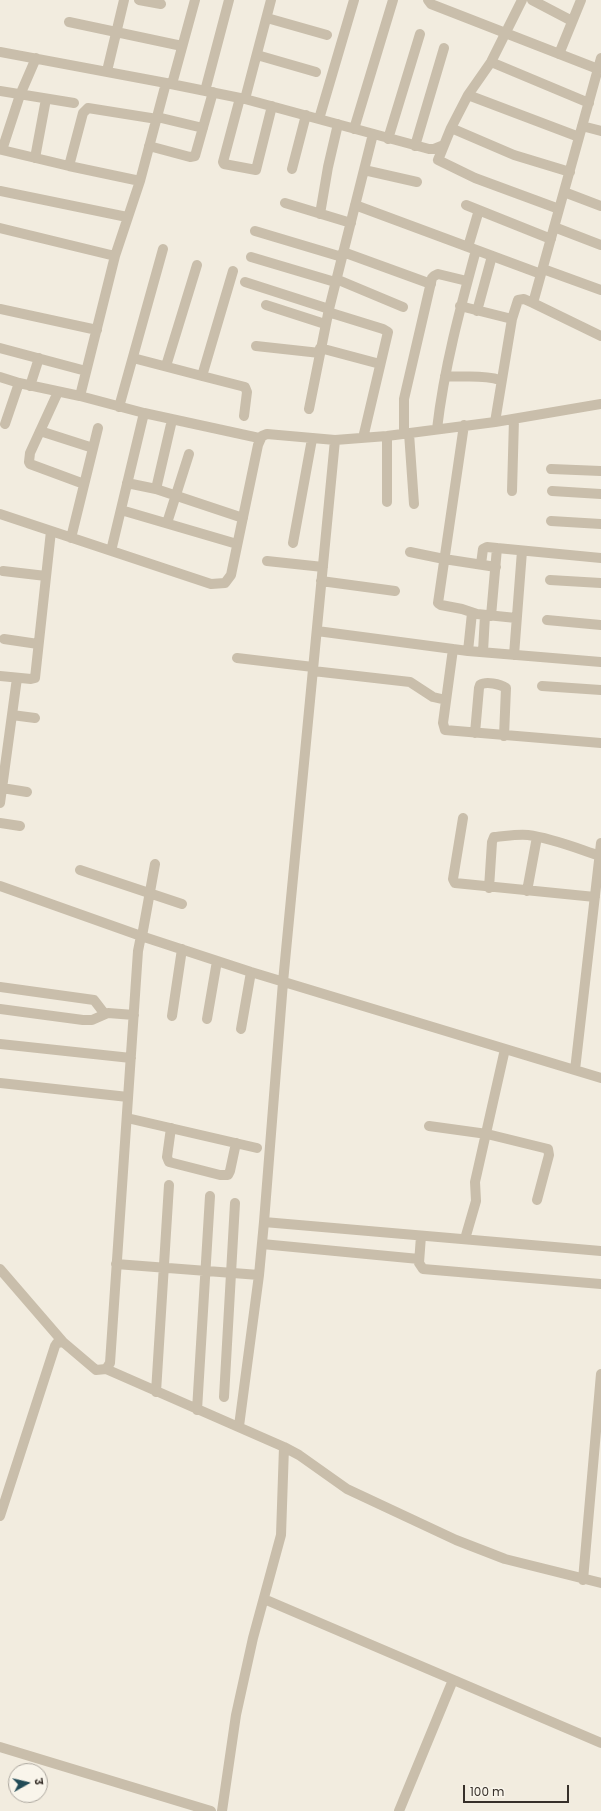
<!DOCTYPE html>
<html>
<head>
<meta charset="utf-8">
<style>
  body { margin:0 }
  #map { position:relative; width:601px; height:1811px; overflow:hidden; background:#f2ecdf; font-family:Poppins,"Noto Sans Devanagari",sans-serif }
  canvas { display:block }
  .north { position:absolute; left:8px; top:1763px; width:40px; height:40px; box-sizing:border-box; background:#f9f5eb; border:1px solid #aba69e; border-radius:50%; rotate:82deg; font-size:11px; font-weight:700; line-height:16px; text-align:center; color:#37302a }
  .north::after { content:''; display:block; margin:auto; width:14px; height:18px; background:#214b57; clip-path:polygon(50% 0,100% 100%,50% 72%,0 100%) }
  .scale { position:absolute; left:463px; top:1785px; width:106px; height:18px; box-sizing:border-box; border:2px solid #37302a; border-top:0; padding-left:5px; font-size:12px; line-height:14px; white-space:nowrap; color:#37302a; -webkit-text-stroke:3px #f9f5eb; paint-order:stroke }
</style>
</head>
<body>
<div id="map">
<canvas width="601" height="1811"></canvas>
<div class="north">उ</div>
<div class="scale">100 m</div>
</div>
<script>
const context = document.querySelector('canvas').getContext('2d');
context.lineJoin = 'round';
function strokePath(path, color, width, dash) { context.strokeStyle = color; context.lineWidth = width; context.lineCap = dash ? 'butt' : 'round'; context.setLineDash(dash || []); context.stroke(path); }
strokePath(new Path2D(`
  M139 0 161 4
  M428 0 431 4 598 69
  M522 0 491 62 468 95 451 128 438 160 475 178 559 209
  M532 0 572 21
  M267 18 327 35
  M69 22 182 46
  M0 52 166 83
  M559 54 581 0
  M257 55 316 72
  M36 58 20 95 2 150 69 166 140 181
  M491 62 589 103
  M107 71 124 0
  M172 84 195 0
  M0 91 74 103
  M205 91 229 0
  M468 95 579 137
  M240 98 223 162 224 164 256 170 272 106
  M245 99 271 0
  M157 117 203 128
  M319 119 354 0
  M582 126 601 131
  M451 128 514 155 570 172
  M354 129 393 0
  M388 139 420 34
  M149 146 190 157 195 156 213 92
  M415 146 444 48
  M35 158 46 99
  M69 166 83 113 88 108 157 119
  M292 169 306 115
  M364 170 417 182
  M0 191 127 217
  M564 192 601 206
  M285 203 351 223
  M355 205 541 274
  M466 205 551 239
  M320 214 328 167 338 124
  M554 227 601 245
  M0 228 115 256
  M255 231 342 257
  M468 247 479 210
  M343 252 431 284
  M251 257 335 282
  M543 269 601 290
  M336 279 403 307
  M245 282 329 309
  M533 303 601 336
  M266 305 325 324
  M460 306 512 319
  M0 309 97 330
  M477 311 492 256
  M328 312 383 329 388 332 363 438
  M256 346 320 353
  M0 348 86 371
  M320 348 380 364
  M133 358 202 376 233 271
  M166 366 197 265
  M202 376 245 387 247 392 244 416
  M445 376C465 378 481 374 500 380
  M0 377 19 383 80 396
  M30 386 39 358
  M58 392 30 453 29 462 30 464 84 484
  M119 407 163 249
  M309 409 329 309 373 134
  M172 420 156 489 243 518
  M495 422 512 319 518 300 524 299 533 303 601 58
  M5 424 19 383
  M464 425 438 603 441 605 462 609 477 614 516 618
  M437 429C444 368 460 309 476 250
  M40 431 93 448
  M404 433V399L432 278 434 276 438 274 467 281
  M409 433 414 504
  M387 436V502
  M259 438 144 413 80 396 115 256 140 181 166 83 245 99 429 149H434L444 145
  M551 469 601 471
  M127 483 156 489
  M512 491 514 419
  M552 491 601 494
  M121 510 237 544
  M0 514 211 584 225 583 231 575 258 445 262 436 267 434 335 440 387 436 495 422 601 404
  M551 521 601 524
  M167 523 189 454
  M71 538 98 428
  M293 543 312 439
  M111 551 144 413
  M410 552 444 559 496 567
  M267 561 323 567
  M481 564 483 549 487 547 497 548
  M3 571 46 576
  M550 580 601 583
  M321 581 395 591
  M491 616 497 548 601 558
  M547 620 601 625
  M317 631 468 651 601 662
  M4 639 38 644
  M453 649 443 723 445 730 601 743
  M468 651 472 613
  M483 652 485 615
  M514 655 522 551
  M237 658 313 667
  M313 671 410 682 433 697 446 700
  M0 676 31 679 35 678 51 531
  M542 686 601 690
  M12 715 35 718
  M475 733 479 688 480 685C486 681 500 684 506 688L504 736
  M2 788 27 792
  M0 803 17 678
  M463 818 453 879 455 883 595 897
  M0 823 20 826
  M80 870 182 904
  M0 886 141 936
  M489 888 492 842 494 837H496C507 836 517 834 528 835 552 838 576 848 600 856
  M527 891 537 837
  M142 936 155 864
  M0 987 94 1000 104 1013
  M0 1009 83 1020H92L108 1013 134 1015
  M172 1016 182 949
  M207 1019 217 961
  M241 1029 251 972
  M0 1044 131 1058
  M575 1070 601 843
  M0 1083 128 1097
  M127 1118 257 1148
  M429 1126 487 1134 548 1149 549 1155 537 1200
  M171 1128 167 1157 169 1162 220 1175H228L230 1171 236 1143
  M264 1222 601 1251
  M421 1236 419 1263 423 1269 601 1284
  M465 1239 476 1201 475 1182 505 1049
  M262 1244 419 1259
  M116 1264 259 1275
  M0 1269 63 1342
  M106 1369 284 1447 299 1455 347 1489 456 1540 505 1559 601 1583
  M156 1392 169 1185
  M224 1397 235 1203
  M197 1410 210 1196
  M239 1426 259 1275 264 1222 283 982 335 440
  M0 1516 55 1346 57 1343 63 1342 96 1370 106 1369 110 1363 138 951 141 936 251 972 601 1078
  M583 1580 601 1374
  M264 1599 601 1743
  M0 1747 211 1811
  M222 1811 236 1715 253 1638 281 1535 284 1447
  M399 1811 453 1680`), '#c9beab', 10);
</script>
</body>
</html>
